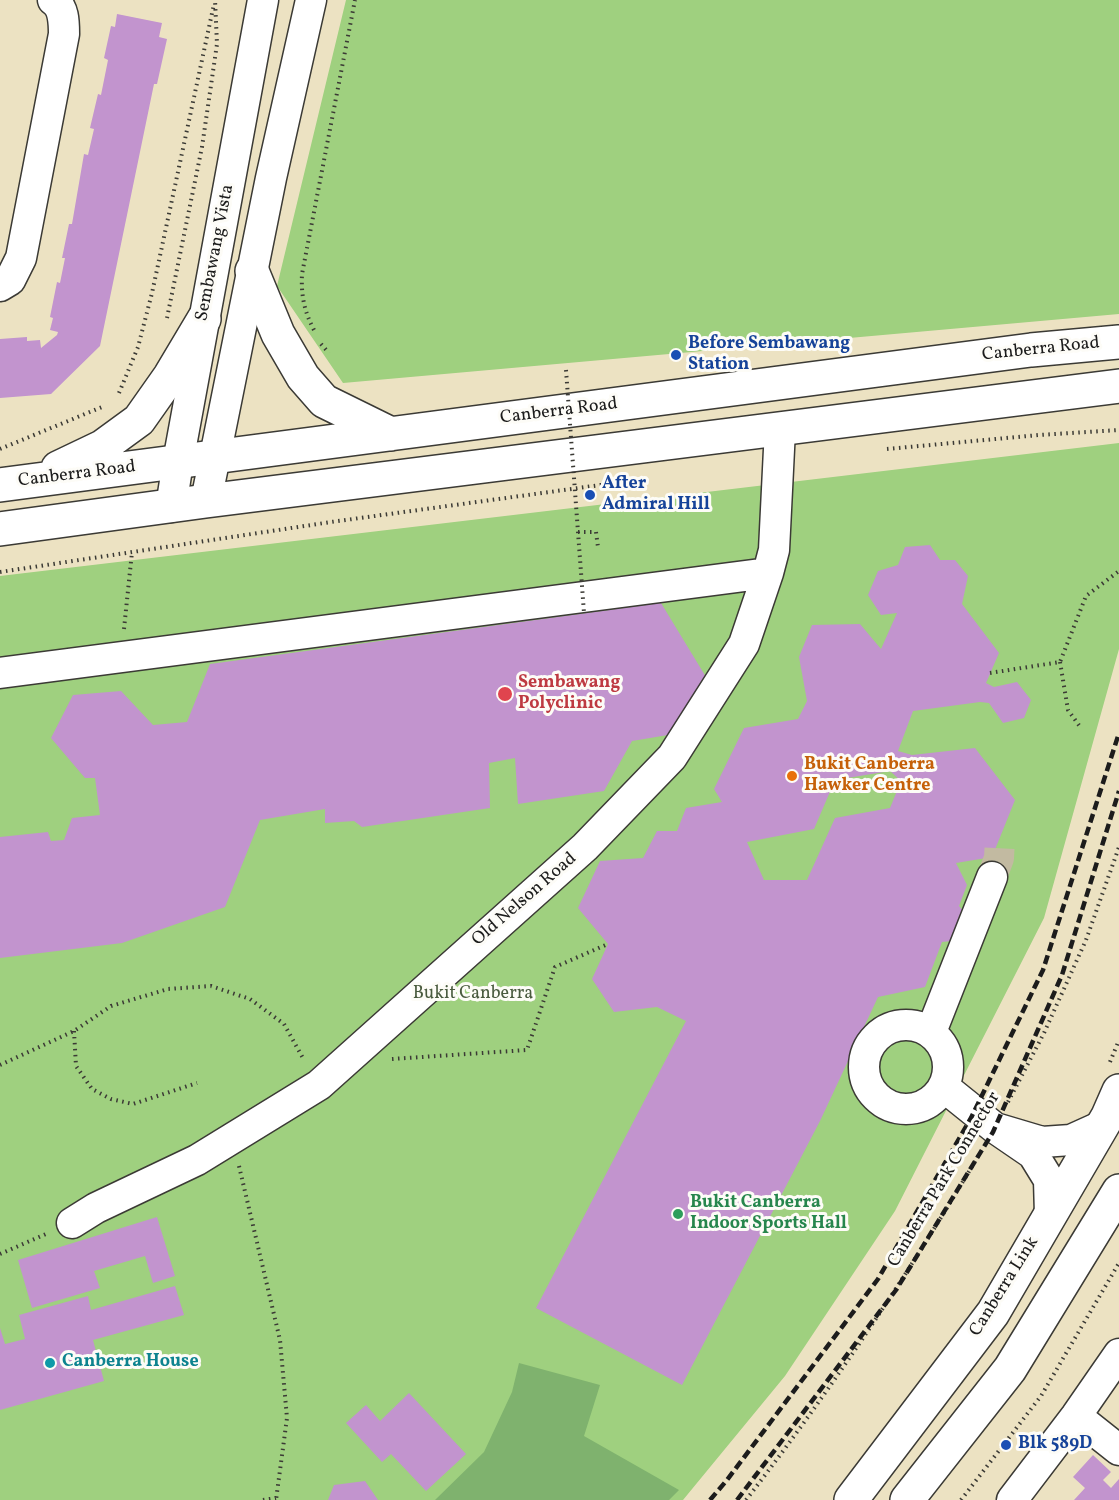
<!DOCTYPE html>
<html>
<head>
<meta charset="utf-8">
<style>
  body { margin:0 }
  canvas { display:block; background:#ece2c2 }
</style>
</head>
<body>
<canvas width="1119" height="1500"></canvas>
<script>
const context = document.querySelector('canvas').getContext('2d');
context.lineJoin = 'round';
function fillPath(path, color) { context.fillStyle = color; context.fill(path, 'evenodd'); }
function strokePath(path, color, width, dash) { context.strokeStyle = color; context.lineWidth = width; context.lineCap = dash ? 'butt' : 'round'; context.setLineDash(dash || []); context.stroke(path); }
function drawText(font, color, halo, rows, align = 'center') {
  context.font = font + ' Vollkorn,serif'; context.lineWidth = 6; context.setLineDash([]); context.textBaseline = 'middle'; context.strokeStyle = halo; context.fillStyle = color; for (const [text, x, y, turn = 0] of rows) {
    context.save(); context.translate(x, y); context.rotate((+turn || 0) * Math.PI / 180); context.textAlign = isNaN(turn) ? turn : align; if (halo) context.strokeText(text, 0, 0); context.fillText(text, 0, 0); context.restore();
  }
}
fillPath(new Path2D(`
  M346 0H1119V314L343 383 277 286Z
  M1119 443V649L1044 918 895 1211 785 1376 683 1500H0V576Z`), '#9fd07f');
fillPath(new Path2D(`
  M519 1363 600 1385 584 1436 679 1490 669 1500H435L484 1452 512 1392Z`), '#7fb26e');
fillPath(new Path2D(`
  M117 14 162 23 159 37 167 39 157 84H154L100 346 51 394 0 398V339L27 337V341L40 340 41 348 57 335 58 332 50 330 53 318 50 317 57 282 60 283 65 258H62L69 224H72L84 154 88 155 94 129 90 128 98 94 101 95 108 60 104 58 111 26 115 27Z
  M930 545 940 560H955L968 576 962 604 999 653 986 683 994 687 1017 682 1031 700 1024 718 1003 723 989 703 980 702 913 711 898 751 912 755 975 748 1015 800 992 857 956 863 967 885 959 906 970 919 961 940 942 942 925 987 878 997 820 1121 682 1385 536 1308 686 1021 657 1007 614 1012 592 979 608 944 578 908 600 861 643 858 657 831H677L686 808 722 802 714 789 744 728 798 719 807 701 799 657 812 625 860 624 881 649 897 613 881 615 868 595 878 571 898 565 905 547ZM890 771 901 781 890 808 835 818 807 880H764L747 842 814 829 835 780Z
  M661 603 709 682 674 734 632 741 604 791 518 804 515 758 489 763 490 808 362 827 354 821 325 823V809L260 820 225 907 122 943 0 958V837L48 832 51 841 64 840 72 818 100 815 95 778H85L51 738 73 695 121 691 153 725 187 722 210 664Z
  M157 1217 175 1276 153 1283 145 1256 94 1271 100 1288 32 1308 18 1260Z
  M175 1286 184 1315 93 1340 104 1381 0 1410V1328L5 1344 25 1339 19 1315 88 1296 91 1310Z
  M409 1393 466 1454 426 1491 391 1454 382 1462 346 1423 366 1405 380 1421Z
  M1093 1455 1111 1472 1103 1480 1111 1488 1119 1479V1500H1074L1085 1488 1073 1477Z
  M365 1481 378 1500H328L334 1485Z`), '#c294ce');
strokePath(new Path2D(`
  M992 877 999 858 1000 839`), '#c2baa1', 30, [30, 15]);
const minor = new Path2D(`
  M0 286 10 280 21 258 64 34C64 22 64 7 53 0
  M206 501 271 178 311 0
  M171 507 178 462 263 0
  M0 673 768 573
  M864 1067a42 42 0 1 1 84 0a42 42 0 1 1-84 0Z
  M931 1032 992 877
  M944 1087 995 1128
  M1050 1215 1049 1180 1033 1154 995 1128 1042 1142 1071 1140 1102 1126
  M72 1223 96 1208 197 1160 319 1085 585 847 672 757 744 644 768 573 774 550 780 429
  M1076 1416 1119 1450
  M1012 1500 1076 1416 1119 1354`);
const major = new Path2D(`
  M252 271 278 334 303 377 324 401 391 434
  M58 468 102 447 139 420 170 376 204 319
  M0 485 1031 350 1119 342
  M0 529 206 501 1119 386
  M851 1500 993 1313 1108 1116 1119 1091
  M907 1500 1010 1369 1119 1191`);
strokePath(minor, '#3b3a35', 33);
strokePath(major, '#3b3a35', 36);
strokePath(new Path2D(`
  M167 318 202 147 217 44 215 0
  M314 330C304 311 301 295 302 274L355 0
  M321 344 329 353
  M119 393 138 347 152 293 214 4
  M0 449 102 407
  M887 449 1039 435 1119 430
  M578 532H596L598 547
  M0 572 331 522 644 479
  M124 629 132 552
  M1060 662 1068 710 1081 728
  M990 673 1060 662 1086 596 1119 571
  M74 1031 76 1066 92 1089 111 1099 133 1104 197 1083
  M392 1059 527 1050 555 967 608 944
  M1110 1062 1119 1040
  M0 1065 74 1031 111 1006 168 989 211 986 250 999 284 1024 304 1060
  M1008 1102 1044 1033 1086 940 1119 847
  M239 1166 280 1340 287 1418 276 1500
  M0 1254 46 1234
  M263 1500 276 1498
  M746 1500C831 1390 909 1273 980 1153
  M961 1500 1041 1396 1119 1263`), '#3b3a35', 4, [1.5, 4.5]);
strokePath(minor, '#fff', 30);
strokePath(major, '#fff', 33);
strokePath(new Path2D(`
  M710 1500 727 1480 878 1279 971 1118 1043 970 1119 733
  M737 1500 896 1290 993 1132 1062 975 1119 791`), '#1c1c1c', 4.5, [9, 4.5]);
strokePath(new Path2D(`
  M566 370 584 613`), '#3b3a35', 4, [1.5, 4.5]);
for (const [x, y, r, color] of [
  [676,355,6,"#1a4fb4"],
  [590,495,6,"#1a4fb4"],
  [505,694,8,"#e0444e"],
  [792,776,6,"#e8710a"],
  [678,1214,6,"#2e9e5b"],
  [50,1363,6,"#0f9aa8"],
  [1006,1445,6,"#1a4fb4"]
]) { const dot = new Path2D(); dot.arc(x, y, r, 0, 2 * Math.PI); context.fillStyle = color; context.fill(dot); strokePath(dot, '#fdfcf7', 2); }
drawText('18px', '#1c1c1c', '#fdfcf7', [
  ["Sembawang Vista",216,253,-79],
  ["Canberra Road",1041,350,-6],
  ["Canberra Road",559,412,-7],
  ["Canberra Road",77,475,-7],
  ["Old Nelson Road",525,900,-41],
  ["Canberra Park Connector",945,1180,-59],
  ["Canberra Link",1005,1287,-58]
]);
drawText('bold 18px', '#164399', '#fdfcf7', [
  ["Before Sembawang",688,345],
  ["Station",688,366],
  ["After",602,485],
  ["Admiral Hill",602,506],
  ["Blk 589D",1018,1445]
], 'left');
drawText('bold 18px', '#be3a42', '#fdfcf7', [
  ["Sembawang",518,684],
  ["Polyclinic",518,705]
], 'left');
drawText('bold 18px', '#c56008', '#fdfcf7', [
  ["Bukit Canberra",804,766],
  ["Hawker Centre",804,787]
], 'left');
drawText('18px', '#4a5b3f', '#fdfcf7', [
  ["Bukit Canberra",473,995]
]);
drawText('bold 18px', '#27864d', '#fdfcf7', [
  ["Bukit Canberra",690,1204],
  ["Indoor Sports Hall",690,1225]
], 'left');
drawText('bold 18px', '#0d838f', '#fdfcf7', [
  ["Canberra House",62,1363]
], 'left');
</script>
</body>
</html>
